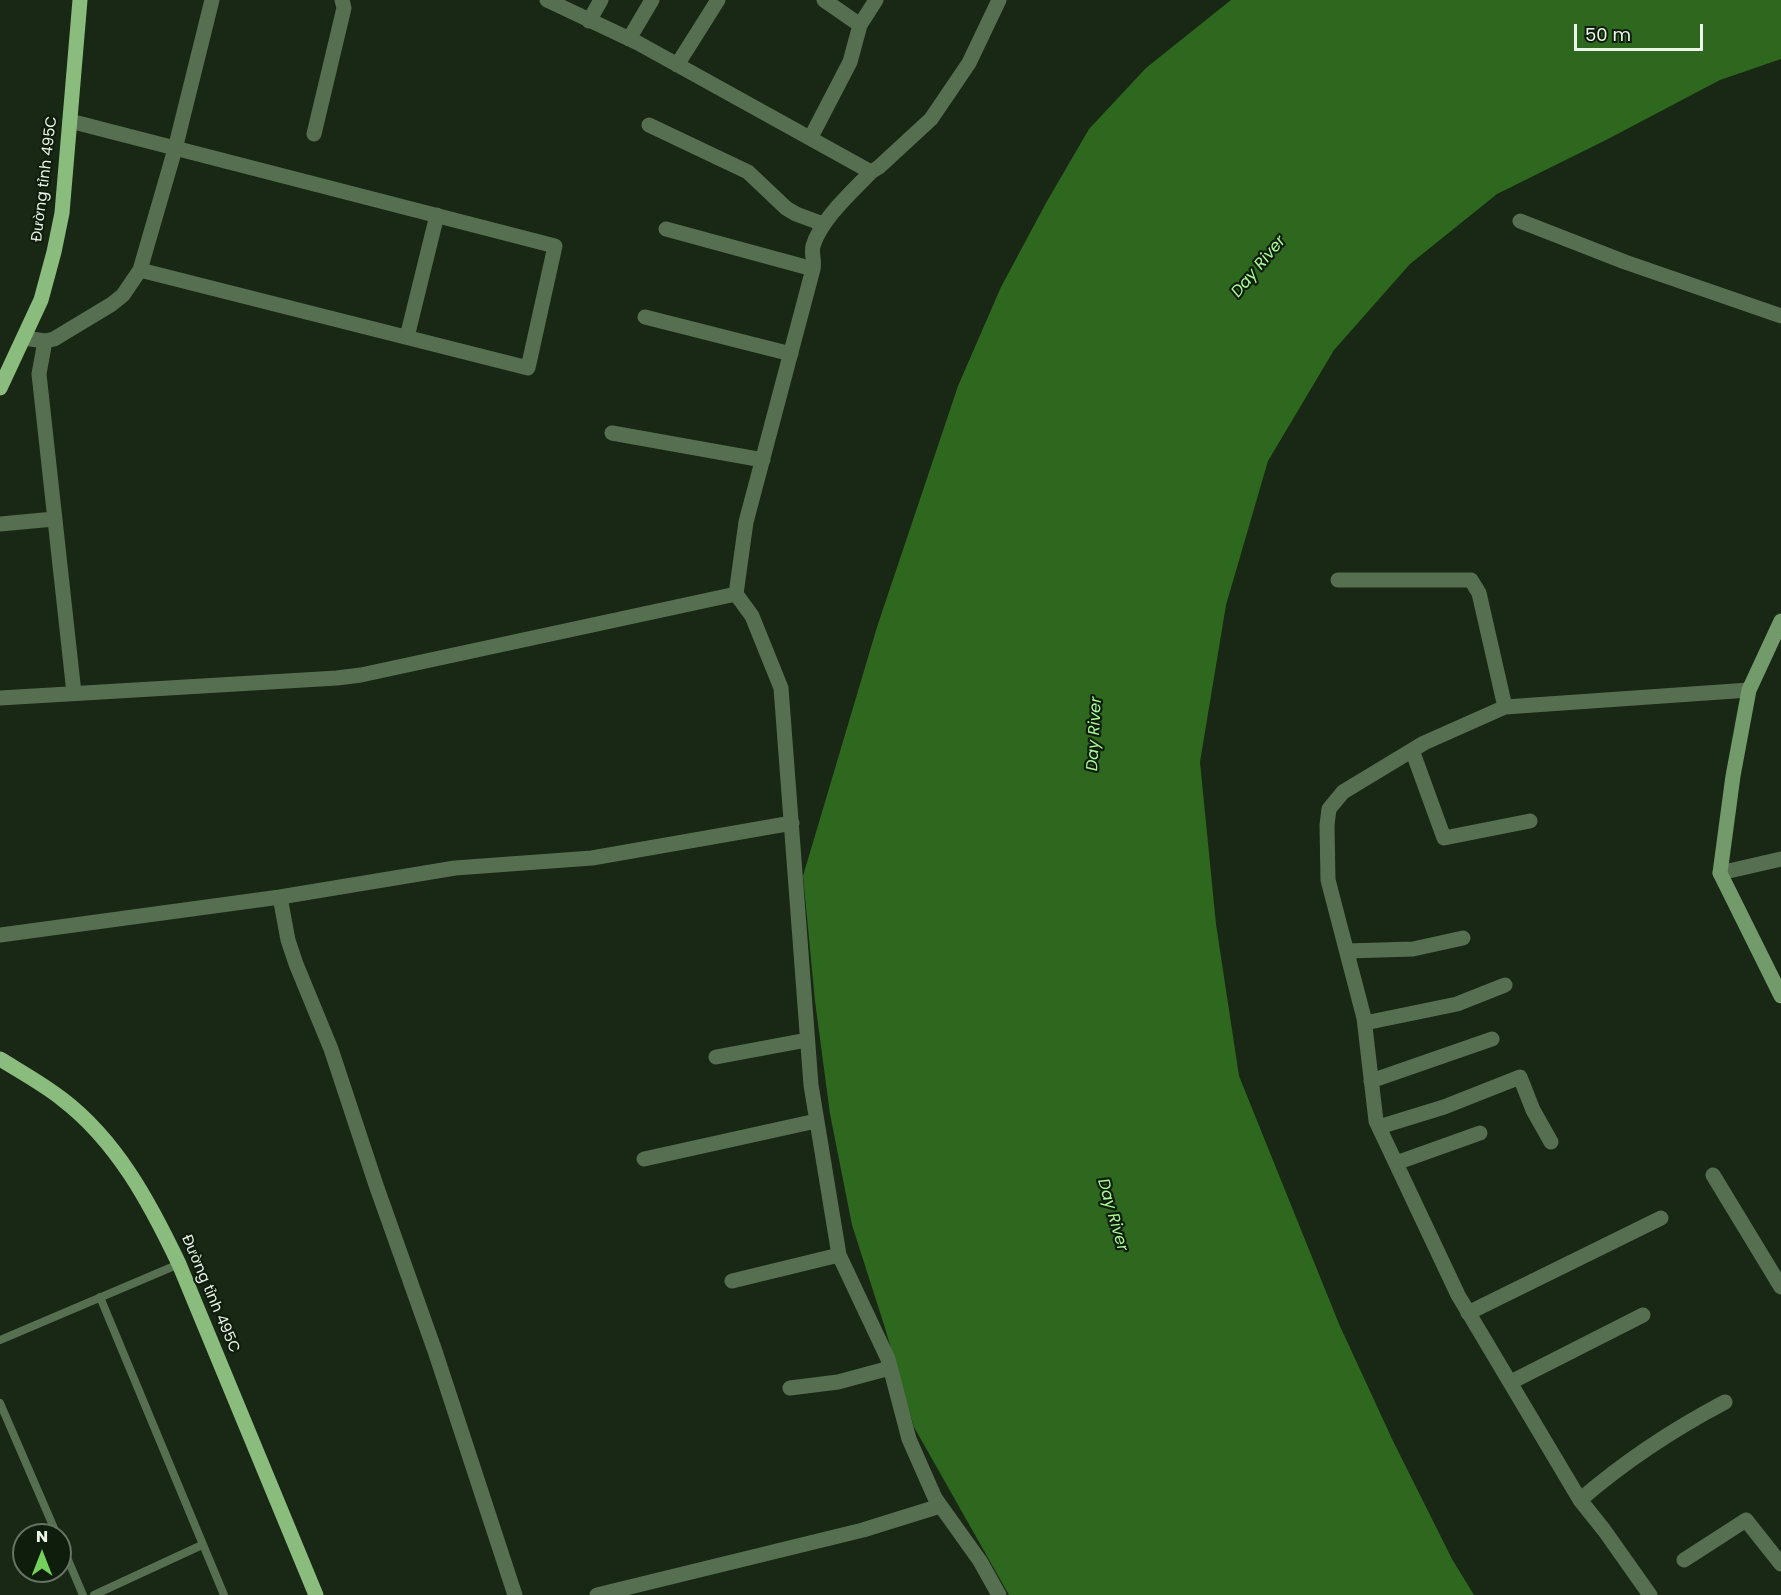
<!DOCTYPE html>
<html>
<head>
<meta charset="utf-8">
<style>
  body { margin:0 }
  #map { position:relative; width:1781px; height:1595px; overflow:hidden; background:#192715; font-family:Poppins,sans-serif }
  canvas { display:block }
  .north { position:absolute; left:12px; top:1523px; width:60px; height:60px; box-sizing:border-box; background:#0f1d0c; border:2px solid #677364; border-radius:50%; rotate:0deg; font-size:16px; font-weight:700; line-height:24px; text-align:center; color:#ebf5e9 }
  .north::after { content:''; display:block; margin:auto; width:21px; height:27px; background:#74d25c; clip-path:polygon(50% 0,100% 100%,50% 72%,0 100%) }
  .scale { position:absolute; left:1574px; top:24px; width:129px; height:27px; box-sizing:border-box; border:3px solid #ebf5e9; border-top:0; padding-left:8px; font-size:18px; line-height:21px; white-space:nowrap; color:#ebf5e9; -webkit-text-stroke:4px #0f1d0c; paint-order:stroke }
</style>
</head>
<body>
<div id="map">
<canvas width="1781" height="1595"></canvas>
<div class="north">N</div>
<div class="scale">50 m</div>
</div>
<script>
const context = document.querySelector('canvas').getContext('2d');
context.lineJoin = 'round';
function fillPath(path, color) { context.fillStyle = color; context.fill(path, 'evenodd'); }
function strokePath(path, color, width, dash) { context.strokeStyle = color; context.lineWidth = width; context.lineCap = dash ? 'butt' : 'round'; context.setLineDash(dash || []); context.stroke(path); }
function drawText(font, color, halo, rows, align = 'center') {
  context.font = font + ' Poppins,sans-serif'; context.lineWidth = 4.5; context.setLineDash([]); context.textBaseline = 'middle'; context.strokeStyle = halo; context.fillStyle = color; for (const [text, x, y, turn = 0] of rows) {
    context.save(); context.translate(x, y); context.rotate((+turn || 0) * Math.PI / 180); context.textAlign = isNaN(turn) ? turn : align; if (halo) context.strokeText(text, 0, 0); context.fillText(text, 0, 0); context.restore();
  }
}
fillPath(new Path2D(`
  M1231 0H1781V59L1720 80 1606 140 1497 194 1410 264 1334 350 1268 461 1226 605 1200 762 1216 924 1239 1076 1339 1324 1393 1441 1452 1559 1474 1595H1009L914 1427 885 1328 852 1225 830 1114 815 1001 803 876 877 627 958 386 1001 287 1046 203 1089 129 1146 68Z`), '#2e671e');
strokePath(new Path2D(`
  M100 1297 224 1595
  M0 1340 179 1264
  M0 1403 57 1535
  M60 1541 83 1595
  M94 1595 202 1545`), '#576f51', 8);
strokePath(new Path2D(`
  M547 0 638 43 871 172
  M824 0 860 25
  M589 21 601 0
  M629 39 652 0
  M677 65 718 0
  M70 121 555 246 528 368 140 270
  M649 125 748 172 786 208 796 214 823 224
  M314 134 344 8 342 0
  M811 137 850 62 860 25 876 0
  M1520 221 1625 262 1781 316
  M666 229 813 269
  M645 317 791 354
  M407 337 437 215
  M24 338 45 341 54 339 112 304 123 295 140 270 175 149 212 0
  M45 341 39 374 74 693
  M612 433 763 460
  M0 524 54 519
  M1338 580H1471L1479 593 1505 707
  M0 698 337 678 361 675 736 594
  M1412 750 1444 838 1530 821
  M1720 873 1781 859
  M280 897 288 940 296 964 331 1049 376 1185 435 1351 515 1595
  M0 935 280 897 455 868 592 858 792 823
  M1347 951 1413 949 1463 938
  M1365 1023 1457 1004 1505 985
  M716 1057 807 1040
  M1371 1081 1492 1039
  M1379 1127 1444 1107 1520 1077 1533 1110 1551 1142
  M644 1159 816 1121
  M1396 1163 1480 1133
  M1713 1175 1781 1287
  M732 1281 839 1255
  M1468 1313 1661 1218
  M1511 1382 1643 1315
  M790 1388 838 1382 890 1368
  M1580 1500C1625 1461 1672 1430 1725 1402
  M1684 1560 1746 1520 1781 1564
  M597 1595 863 1530 940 1506
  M999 1595 980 1561 935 1498 909 1439 888 1359 839 1255 811 1085 781 688 752 616 736 594 746 522 813 269C815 261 811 254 813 246 821 219 852 192 871 172L879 167 931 119 969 63 999 0
  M1650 1595 1604 1530 1580 1500 1458 1295 1376 1121 1364 1018 1328 880 1327 825 1329 809 1343 792 1424 743 1505 707 1749 690`), '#576f51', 15);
strokePath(new Path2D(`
  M1781 621 1749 690 1733 776 1720 873 1781 996`), '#739a6a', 15);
strokePath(new Path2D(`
  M0 388 41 300 54 252 62 213 80 0
  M0 1059C21 1072 43 1084 62 1099 117 1141 150 1203 179 1264L316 1595`), '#89bc7d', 15);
drawText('15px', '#ebf5e9', '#0f1d0c', [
  ["Đường tỉnh 495C",45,179,-83],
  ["Đường tỉnh 495C",210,1294,67]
]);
drawText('italic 16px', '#abfb98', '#0f1d0c', [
  ["Day River",1259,267,-50],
  ["Day River",1095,734,-87],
  ["Day River",1112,1215,74]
]);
</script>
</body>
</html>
